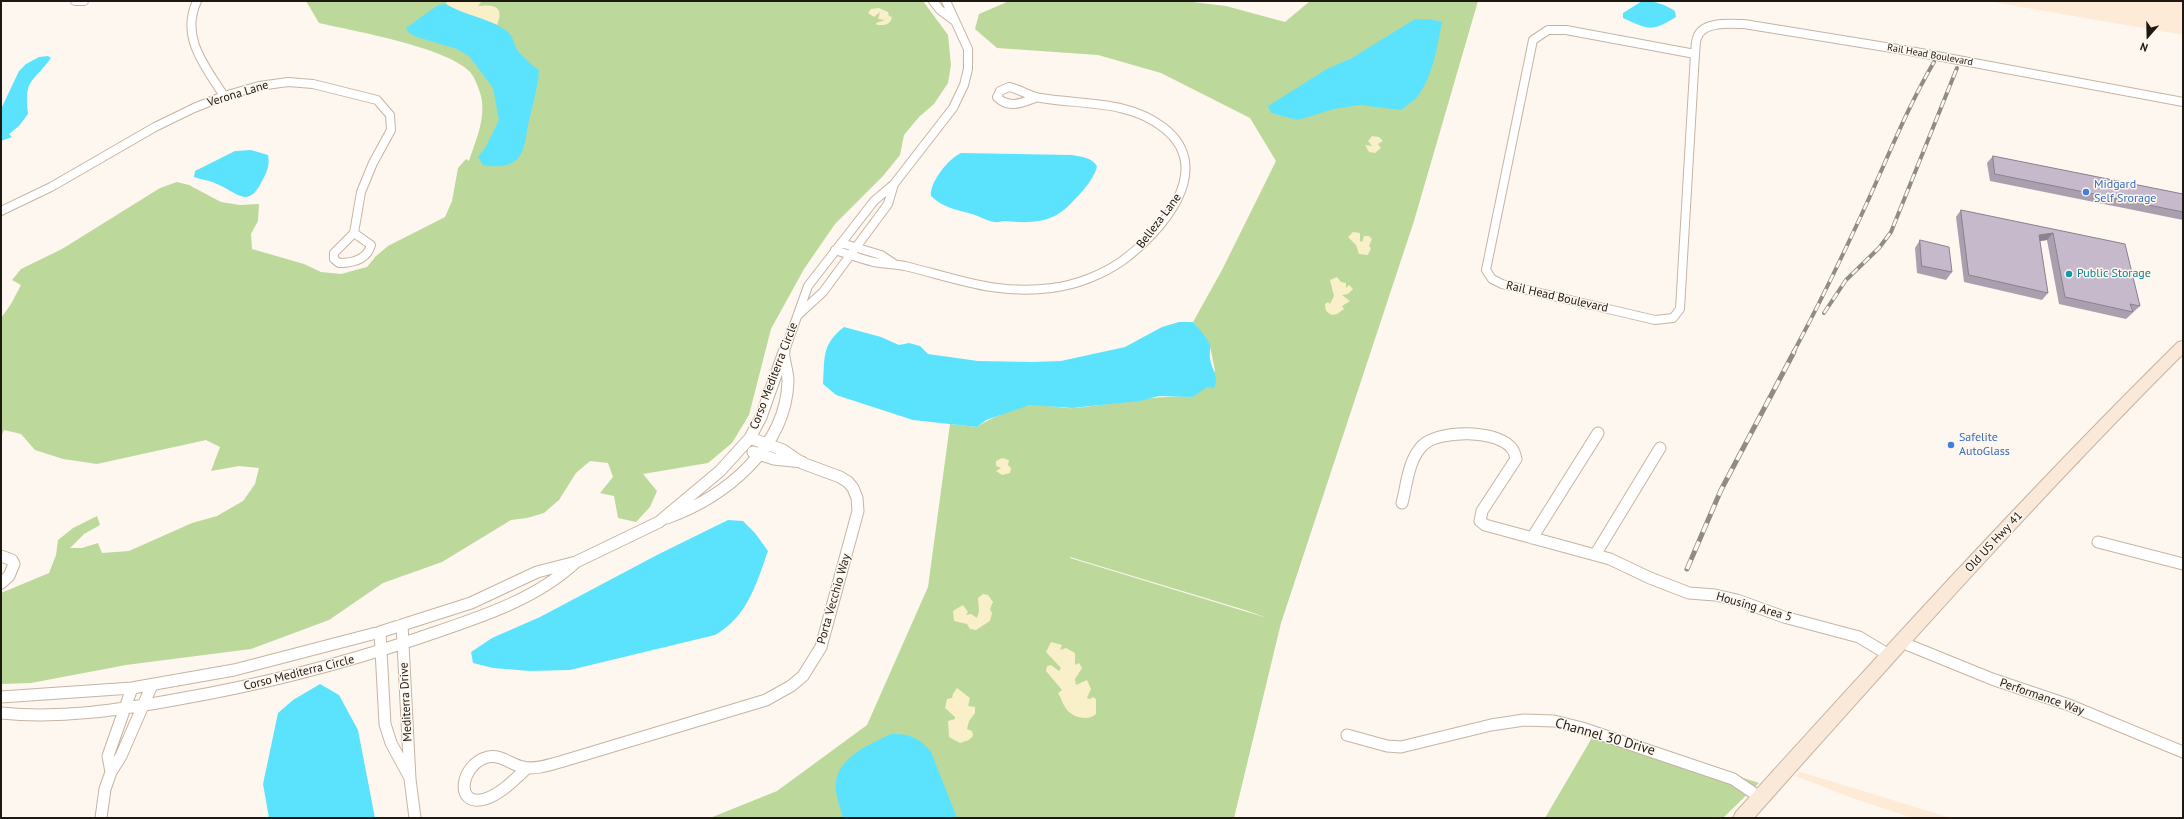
<!DOCTYPE html>
<html>
<head>
<meta charset="utf-8">
<style>
  body { margin:0 }
  #map { position:relative; width:2184px; height:819px; overflow:hidden; background:#fef7f0; font-family:"PT Sans",sans-serif }
  canvas { display:block }
  .frame { position:absolute; inset:0; border:2px solid #1e1812; pointer-events:none }
  .north { position:absolute; left:2128px; top:16px; width:40px; height:40px; -webkit-text-stroke:3px #fef7f0; paint-order:stroke; rotate:200deg; font-size:11px; font-weight:700; line-height:16px; text-align:center; color:#1e1812 }
  .north::after { content:''; display:block; margin:auto; width:14px; height:18px; background:#1e1812; clip-path:polygon(50% 0,100% 100%,50% 72%,0 100%) }
</style>
</head>
<body>
<div id="map">
<canvas width="2184" height="819"></canvas>
<div class="frame"></div>
<div class="north">N</div>
</div>
<script>
const context = document.querySelector('canvas').getContext('2d');
context.lineJoin = 'round';
function fillPath(path, color) { context.fillStyle = color; context.fill(path, 'evenodd'); }
function strokePath(path, color, width, dash) { context.strokeStyle = color; context.lineWidth = width; context.lineCap = dash ? 'butt' : 'round'; context.setLineDash(dash || []); context.stroke(path); }
function drawText(font, color, halo, rows, align = 'center') {
  context.font = font + ' "PT Sans",sans-serif'; context.lineWidth = 3; context.setLineDash([]); context.textBaseline = 'middle'; context.strokeStyle = halo; context.fillStyle = color; for (const [text, x, y, turn = 0] of rows) {
    context.save(); context.translate(x, y); context.rotate((+turn || 0) * Math.PI / 180); context.textAlign = isNaN(turn) ? turn : align; if (halo) context.strokeText(text, 0, 0); context.fillText(text, 0, 0); context.restore();
  }
}
fillPath(new Path2D(`
  M1987 1H2183V35Z
  M1801 772 1951 818H1913L1855 799 1795 776Z`), '#fdebd7');
fillPath(new Path2D(`
  M306 1H923L948 35 951 65 948 83 934 104 919 117 904 135 900 155 883 176 835 224 804 269 771 329 749 415 732 443 708 463 643 474 657 491 650 507 636 522 618 518 614 496 600 493 613 477 608 463 590 461 576 473 559 500 544 513 527 518 511 520 442 562 383 583 329 620 251 649 126 665 31 683 1 684V593L49 573 56 555 58 540 73 528 97 516 100 525 84 534 70 548H82L98 543 102 553 129 551 192 523 217 516 243 501 255 484 259 468 239 466 211 471 220 447 206 440 97 464 63 459 35 450 21 434 4 430 1 437V318L11 304 21 285 12 280 21 269 62 249 160 188 177 182 189 185 221 202 240 205 259 204 258 221 251 234 252 249 304 264 321 272 341 274 367 267 376 256 388 246 445 217 452 201 458 168 466 159 469 161C476 140 486 118 481 96 479 89 474 75 469 71 445 47 354 31 319 23Z
  M1023 1H1184L1226 6 1285 22 1310 1H1478L1414 221 1281 623 1234 818H710L777 791 867 725 928 587 950 424 977 427C988 419 1017 407 1031 405 1045 404 1060 409 1074 408 1114 405 1153 394 1193 397L1215 371 1210 346 1193 322 1222 270 1276 161 1250 118 1161 73 1098 55 997 48 975 29 979 14 1007 2ZM1070 557 1245 610 1267 618 1070 558Z
  M1593 736 1642 745 1759 783 1723 818H1545Z`), '#bdd89b');
fillPath(new Path2D(`
  M447 1H482L478 6C494 4 505 6 497 25L458 12 446 4Z
  M879 8 888 12 889 16 892 17C890 26 884 25 877 25L876 23 885 20 878 19 880 12 874 17 868 13 871 9Z
  M1372 136 1379 137 1383 141 1378 144 1381 148 1375 153 1369 152 1365 145 1372 146 1368 141Z
  M1353 232 1360 233V241L1362 242 1364 236H1369L1372 239 1369 246 1371 248 1368 255 1359 254 1356 245 1348 237Z
  M1337 277 1341 282 1346 283V288L1349 285 1353 289 1348 294 1342 295 1350 301 1342 306 1344 309 1337 314 1332 315C1326 312 1325 310 1325 304L1328 302 1330 304 1334 296 1330 280Z
  M1002 458 1009 460 1008 465 1011 468 1010 473 1002 475 996 471 1001 468 996 466V461Z
  M983 594 988 595 993 602 990 609 992 613 990 621 976 630 970 629 967 624 954 621 953 611 963 605 968 612 966 615 971 614 977 618 979 611 978 598Z
  M1051 642 1062 645 1060 650 1066 648 1075 653V665L1079 663 1082 668 1075 679 1076 685 1087 680 1091 689 1087 698 1090 699 1093 697 1096 699V714C1088 722 1070 717 1065 707 1062 703 1061 697 1058 693L1062 690 1046 671 1047 666 1051 665 1059 671 1061 668 1046 652Z
  M957 688 970 698 968 706 975 707V713L969 721 967 729 972 731 973 736 969 740 960 743 949 737 948 721 955 719V717L945 708 947 699 952 698 953 694Z`), '#f9efc9');
fillPath(new Path2D(`
  M1642 1C1655 1 1664 4 1675 11L1676 17C1652 32 1649 30 1623 18V13Z
  M446 4C465 16 491 18 508 32 514 37 514 46 518 51 521 55 535 68 539 70 538 87 533 104 529 121 524 141 527 163 501 166 494 166 489 167 483 165L478 157 485 148 499 120 493 88 469 56 457 49 417 37 409 33 406 28 438 5Z
  M1415 19H1429L1442 22C1437 47 1433 78 1416 98 1412 102 1406 106 1401 110L1360 105 1334 109 1298 120 1271 113 1268 106 1327 69 1352 58Z
  M48 56 51 58C32 84 24 78 28 114L19 126 9 134 12 137 1 141V109L19 71 26 64 39 57Z
  M251 150 268 155C270 165 267 172 262 181 248 210 237 192 217 184 210 180 201 180 194 177L195 171 235 151Z
  M961 153 1072 155C1082 157 1091 157 1097 166 1095 177 1084 190 1076 198 1072 202 1069 206 1065 209 1048 224 1025 223 1004 221 1001 221 998 223 995 222 989 222 979 216 972 214 957 210 942 207 931 196 929 183 949 158 961 153Z
  M1179 322H1193C1199 329 1206 336 1210 345 1211 349 1209 354 1210 358 1211 368 1220 378 1214 388L1207 387 1193 397 1159 396 1140 401 1072 408 1030 405 986 420 977 427 913 420 836 395 823 384C825 358 821 345 844 327L881 337 899 345 909 343 920 346 928 354 978 361 1032 362 1061 361 1125 347 1162 327Z
  M728 520 743 521 755 533 768 551C756 585 747 617 715 635L570 670 530 671 493 668 473 663 471 652 492 638 540 617 657 555Z
  M320 684 339 695 358 730 375 818H269L263 784 278 713 293 700Z
  M891 734C907 733 921 738 931 752L957 818H843C841 809 837 800 836 791 833 758 867 746 891 734Z`), '#5be3fe');
const streetFar1 = new Path2D(`
  M75 1H84
  M197 1C180 37 205 66 224 96
  M933 1 940 10 955 21
  M1548 30H1566L1695 54 1680 309 1673 318 1655 320 1502 284 1492 279 1486 270 1533 40Z
  M1695 54C1696 49 1695 43 1697 38 1702 21 1730 24 1744 24L1910 51 2183 102
  M1 211 51 187 155 127 194 108 224 96 259 86 288 82 313 84 377 100 390 115 391 130 373 163 361 192 354 233
  M354 233 371 245C367 260 353 263 339 263L334 259V253Z
  M841 243 881 255 893 263
  M835 250C848 254 861 259 874 262 884 264 895 264 905 266 958 279 995 295 1052 288 1076 285 1102 275 1122 261 1160 233 1217 170 1164 128 1129 100 1083 105 1041 98 1030 97 1020 89 1009 87L1000 91 997 97C1008 109 1022 103 1035 98
  M798 315 823 292 888 204 894 184
  M784 353 808 286 874 201 894 184 953 108 964 85 968 69V49L946 1`);
const street = new Path2D(`
  M753 452 774 459 802 462
  M1402 503C1407 484 1408 461 1422 446 1438 429 1500 429 1513 450 1515 453 1515 456 1516 459L1482 511 1480 521 1485 525 1610 559 1650 578 1689 593 1715 595 1737 600 1784 617 1859 637 1889 655
  M667 518C725 497 786 448 788 381 788 373 785 365 784 357
  M1532 538 1598 433
  M2098 542 2183 564
  M1595 555 1660 448
  M1 556 12 560 14 564 9 576 1 583
  M402 625 410 779 415 818
  M380 632 385 724 391 743 409 776
  M1901 642 1992 679 2069 705 2183 752
  M1 697 132 688 234 670 380 632 471 603 537 572 576 562 659 522 720 471 750 438 761 417 784 352
  M1 713C61 719 120 710 179 699 260 685 341 664 419 638 474 619 533 602 576 562
  M1347 735 1387 746 1401 747 1491 725 1524 720 1554 721 1582 728 1733 779 1761 798
  M527 768C515 779 501 794 485 799 453 808 461 763 488 757 501 754 511 765 523 767 535 770 549 765 560 762L766 700 791 686 803 676 821 647 858 511 857 498 853 488 848 482 840 477 802 463 783 450 750 438
  M111 772 108 756 132 688
  M101 818 105 789 111 772 121 756 152 685`);
const secondary = new Path2D(`
  M2183 341V354C2034 503 1894 661 1754 818H1733L1736 812C1880 653 2025 493 2178 342Z`);
strokePath(streetFar1, '#c5b4a3', 10);
strokePath(street, '#c5b4a3', 13);
strokePath(secondary, '#c5b4a3', 2);
strokePath(streetFar1, '#fff', 8);
strokePath(street, '#fff', 11);
fillPath(secondary, '#fae8d8');
const railFar1 = new Path2D(`
  M1824 313 1846 280 1879 248 1891 232 1957 68
  M1793 353C1819 305 1843 255 1866 205 1888 157 1907 108 1934 62`);
const rail = new Path2D(`
  M1687 569 1721 490 1794 352`);
strokePath(railFar1, '#928b85', 4);
strokePath(rail, '#928b85', 5);
strokePath(railFar1, '#fef7f0', 2.5, [8]);
strokePath(rail, '#fef7f0', 3.5, [10]);
fillPath(new Path2D(`
  M1993 156 2183 194V220L1990 181 1987 163Z
  M1961 210 2125 244 2140 306 2126 319 2059 304 2047 240 2040 241 2048 293 2042 300 1964 282 1956 217Z
  M1920 240 1952 272 1946 280 1917 273 1915 248Z`), '#aa9faf');
fillPath(new Path2D(`
  M2053 233 2047 240 2033 242 2039 235Z`), '#8b828f');
const building = new Path2D(`
  M1993 156 2183 194V212L1995 174Z
  M1961 210 2125 244 2140 306 2130 304 2133 312 2065 297 2053 233 2039 235 2048 293 1969 275Z
  M1920 240 1949 247 1952 272 1922 266Z`);
fillPath(building, '#c6b9cc');
strokePath(building, '#8b828f', 1);
for (const [x, y, r, color] of [
  [2086,192,4,"#3f7fe0"],
  [2069,274,4,"#0f9aa8"],
  [1951,445,4,"#3f7fe0"]
]) { const dot = new Path2D(); dot.arc(x, y, r, 0, 2 * Math.PI); context.fillStyle = color; context.fill(dot); strokePath(dot, '#fef7f0', 1.5); }
drawText('10px', '#1e1812', '#fef7f0', [
  ["Rail Head Boulevard",1930,55,10]
]);
drawText('12px', '#1e1812', '#fef7f0', [
  ["Verona Lane",238,94,-17],
  ["Belleza Lane",1159,221,-53],
  ["Rail Head Boulevard",1557,297,13],
  ["Corso Mediterra Circle",774,376,-69],
  ["Old US Hwy 41",1994,542,-47],
  ["Porta Vecchio Way",834,599,-74],
  ["Housing Area 5",1754,607,16],
  ["Corso Mediterra Circle",299,673,-14],
  ["Performance Way",2042,697,19],
  ["Mediterra Drive",406,702,-93]
]);
drawText('12px', '#366cbe', '#fef7f0', [
  ["Midgard",2094,185],
  ["Self Srorage",2094,199],
  ["Safelite",1959,438],
  ["AutoGlass",1959,452]
], 'left');
drawText('12px', '#0d838f', '#fef7f0', [
  ["Public Storage",2077,274]
], 'left');
drawText('14px', '#1e1812', '#fef7f0', [
  ["Channel 30 Drive",1605,737,16]
]);
</script>
</body>
</html>
